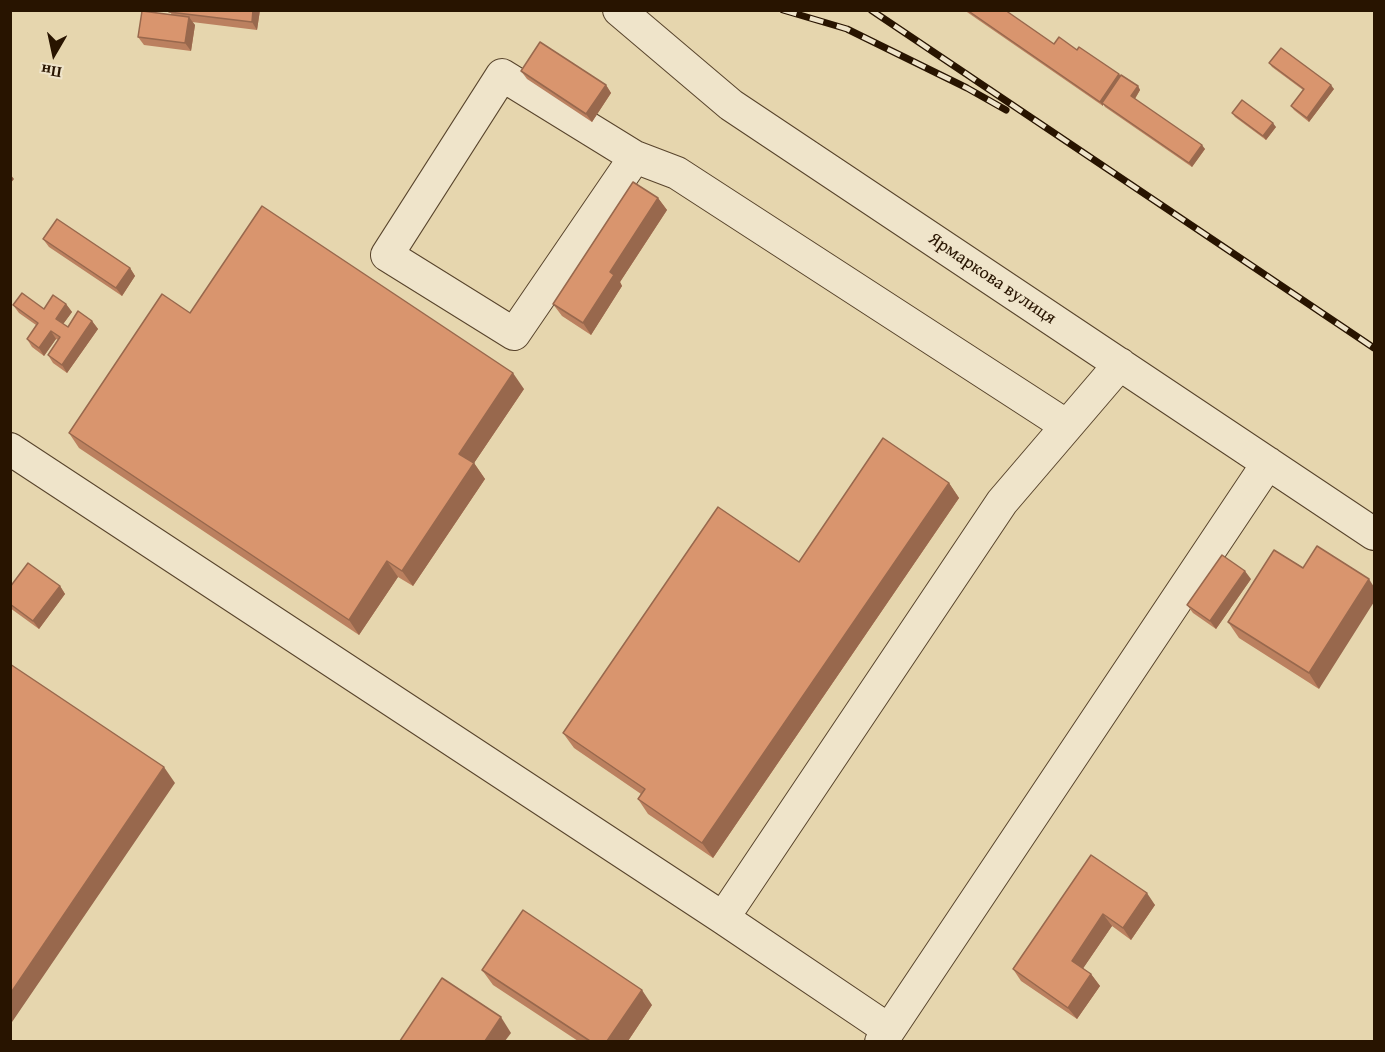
<!DOCTYPE html>
<html>
<head>
<meta charset="utf-8">
<style>
  body { margin:0 }
  #map { position:relative; width:1385px; height:1052px; overflow:hidden; background:#e6d6ae; font-family:"Gentium Book Plus",serif }
  canvas { display:block }
  .frame { position:absolute; inset:0; border:12px solid #281400; pointer-events:none }
  .north { position:absolute; left:24px; top:24px; width:60px; height:60px; -webkit-text-stroke:4px #efe4ca; paint-order:stroke; rotate:189deg; font-size:16px; font-weight:700; line-height:24px; text-align:center; color:#281400 }
  .north::after { content:''; display:block; margin:auto; width:21px; height:27px; background:#281400; clip-path:polygon(50% 0,100% 100%,50% 72%,0 100%) }
</style>
</head>
<body>
<div id="map">
<canvas width="1385" height="1052"></canvas>
<div class="frame"></div>
<div class="north">Пн</div>
</div>
<script>
const context = document.querySelector('canvas').getContext('2d');
context.lineJoin = 'round';
function strokePath(path, color, width, dash) { context.strokeStyle = color; context.lineWidth = width; context.lineCap = dash ? 'butt' : 'round'; context.setLineDash(dash || []); context.stroke(path); }
function fillPath(path, color) { context.fillStyle = color; context.fill(path, 'evenodd'); }
function drawText(font, color, halo, rows, align = 'center') {
  context.font = font + ' "Gentium Book Plus",serif'; context.lineWidth = 4.5; context.setLineDash([]); context.textBaseline = 'middle'; context.strokeStyle = halo; context.fillStyle = color; for (const [text, x, y, turn = 0] of rows) {
    context.save(); context.translate(x, y); context.rotate((+turn || 0) * Math.PI / 180); context.textAlign = isNaN(turn) ? turn : align; if (halo) context.strokeText(text, 0, 0); context.fillText(text, 0, 0); context.restore();
  }
}
const minor = new Path2D(`
  M619 10 731 105 1374 534
  M635 157 502 75 387 255 514 334 635 157 677 173 1067 426
  M10 449 723 918 889 1030
  M723 918 1002 502 1120 364
  M881 1042 1268 463`);
strokePath(minor, '#58442c', 34);
strokePath(minor, '#efe4ca', 32);
const rail = new Path2D(`
  M783 10 847 29 967 88 1006 110
  M871 10 1374 348`);
strokePath(rail, '#281400', 7);
strokePath(rail, '#efe4ca', 4.5, [14]);
fillPath(new Path2D(`
  M169 10H260L257 30 192 22 195 25 191 51 144 45 138 37 172 15Z
  M964 10H1005L1054 44 1077 50 1138 86 1140 90 1135 99 1205 149 1192 167 1105 107 1103 104V106Z
  M1269 63 1334 89 1309 122 1294 110 1291 106 1303 90 1272 67Z
  M521 71 606 85 611 93 592 122 527 79Z
  M1232 113 1276 127 1266 140 1235 117Z
  M658 198 667 210 620 282 622 286 591 335 562 316 553 304Z
  M43 239 130 268 135 276 122 296 49 247Z
  M66 304 72 312 63 324 68 327 92 321 98 329 67 373 53 363 48 355 58 340 56 339 44 356 32 347 27 339 36 325 19 313 13 305 44 309Z
  M190 313 524 389 474 463 485 479 413 586 398 577 359 635 79 448 69 433Z
  M949 483 959 498 713 858 648 814 638 799 641 794 574 748 563 733 799 562Z
  M1274 550 1319 689 1239 638 1228 622Z
  M1251 579 1216 629 1193 613 1187 605Z
  M60 586 65 594 39 629 10 608V587Z
  M1091 855 1155 905 1131 940 1112 926 1083 968 1091 974 1100 986 1077 1019 1021 981 1013 969Z
  M482 970 652 1005 628 1041H578L493 985Z`), '#bb805f');
fillPath(new Path2D(`
  M253 10H260L257 30 252 22Z
  M189 17 195 25 191 51 185 43Z
  M1119 74 1122 78 1102 103 1103 104V106L1100 102Z
  M606 85 611 93 592 122 586 114Z
  M1331 85 1334 89 1309 122 1307 118Z
  M1138 86 1140 90 1134 100 1131 96Z
  M1273 123 1276 127 1266 140 1263 136Z
  M1202 145 1205 149 1192 167 1189 163Z
  M10 174 14 179 10 184Z
  M658 198 667 210 620 282 622 286 591 335 583 323 610 272Z
  M130 268 135 276 122 296 116 288Z
  M66 304 72 312 61 327 56 319Z
  M92 321 98 329 67 373 62 365Z
  M51 331 56 339 44 356 39 348Z
  M513 373 524 389 470 469 459 454Z
  M474 463 485 479 413 586 402 571Z
  M949 483 959 498 713 858 702 843Z
  M387 561 398 577 359 635 349 620Z
  M1245 571 1251 579 1216 629 1210 621Z
  M1369 579 1374 587V602L1319 689 1309 673Z
  M60 586 65 594 39 629 33 621Z
  M164 767 175 783 10 1025V994Z
  M1147 893 1155 905 1131 940 1123 928Z
  M1103 914 1112 926 1080 973 1072 961Z
  M1091 974 1100 986 1077 1019 1068 1008Z
  M642 990 652 1005 628 1041H607Z
  M501 1017 511 1033 505 1041H485Z`), '#98684d');
const building = new Path2D(`
  M169 10H253L252 22 169 12Z
  M967 10H1005L1054 44 1059 37 1077 50 1079 47 1119 74 1100 102Z
  M142 11 189 17 185 43 138 37Z
  M540 42 606 85 586 114 521 71Z
  M1281 48 1331 85 1307 118 1291 106 1304 89 1269 63Z
  M1121 75 1138 86 1131 96 1202 145 1189 163 1102 103Z
  M1242 100 1273 123 1263 136 1232 113Z
  M633 182 658 198 610 272 614 275 583 323 553 304Z
  M262 206 513 373 459 454 474 463 402 571 387 561 349 620 69 433 162 294 190 313Z
  M57 219 130 268 116 288 43 239Z
  M22 293 44 309 53 295 66 304 56 319 68 327 78 311 92 321 62 365 48 355 60 337 51 331 39 348 27 339 38 323 13 305Z
  M883 438 949 483 702 843 638 799 645 789 563 733 718 507 799 562Z
  M1317 546 1369 579 1309 673 1228 622 1274 550 1303 568Z
  M1222 555 1245 571 1210 621 1187 605Z
  M28 563 60 586 33 621 10 604V587Z
  M10 664 164 767 10 994Z
  M1091 855 1147 893 1123 928 1103 914 1072 961 1091 974 1068 1008 1013 969Z
  M523 910 642 990 607 1041H590L482 970Z
  M442 978 501 1017 485 1041H400Z`);
fillPath(building, '#d9956e');
strokePath(building, '#98684d', 1.5);
drawText('18px', '#281400', '#efe4ca', [
  ["Ярмаркова вулиця",992,279,34]
]);
</script>
</body>
</html>
